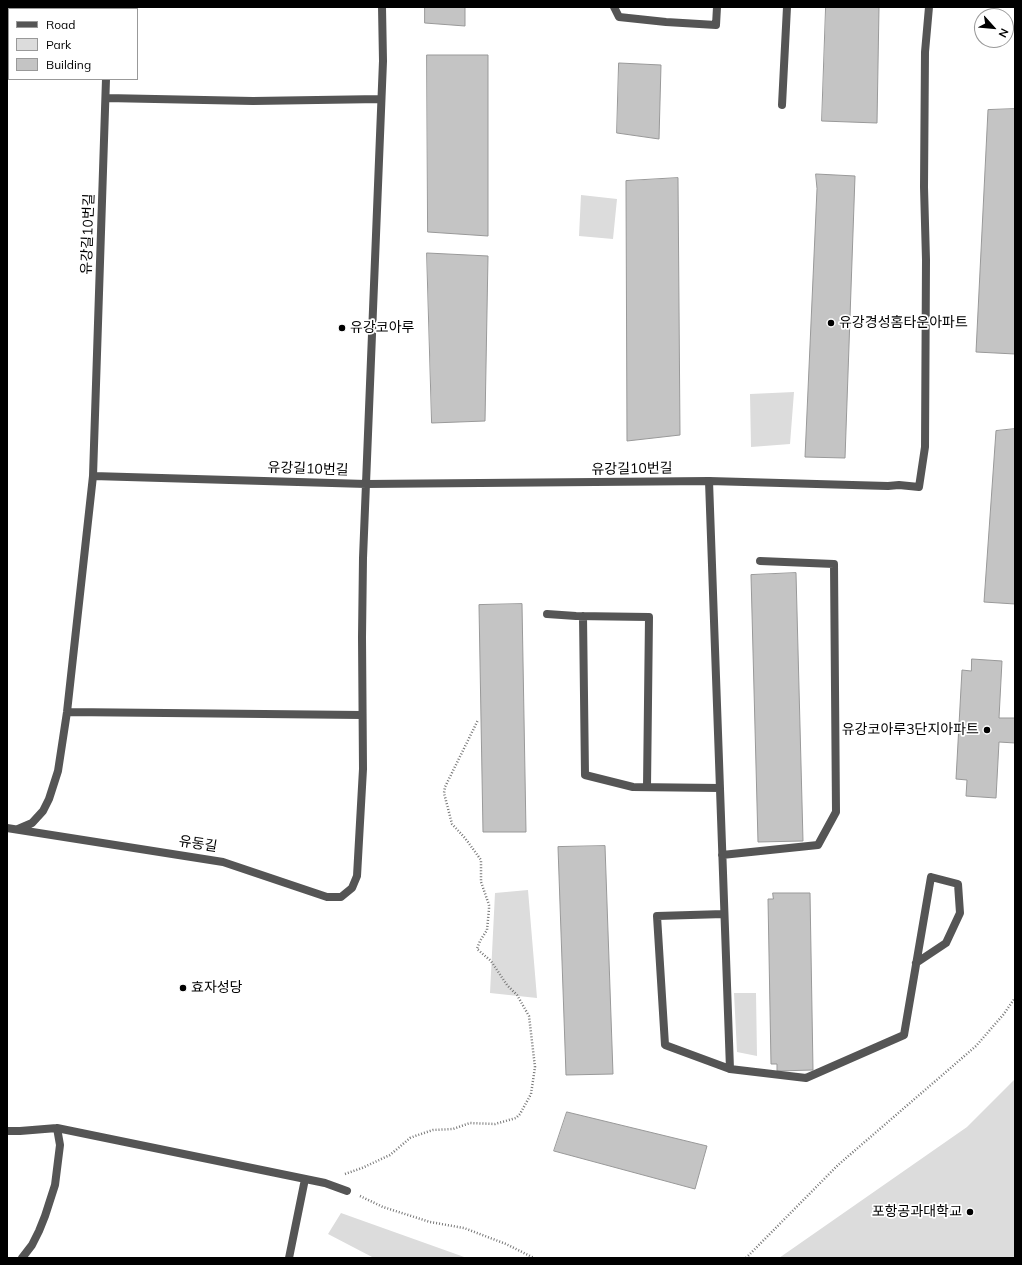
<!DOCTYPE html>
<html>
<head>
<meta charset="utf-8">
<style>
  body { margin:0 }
  #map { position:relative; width:1022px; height:1265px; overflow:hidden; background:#fff; font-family:Mulish,sans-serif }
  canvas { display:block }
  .frame { position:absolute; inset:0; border:8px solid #000; pointer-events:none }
  .legend { position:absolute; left:8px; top:8px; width:130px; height:72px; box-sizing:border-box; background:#fff; border:1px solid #999; margin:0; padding:5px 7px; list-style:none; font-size:12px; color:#000 }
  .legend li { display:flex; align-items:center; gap:8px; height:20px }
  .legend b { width:20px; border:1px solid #999 }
  .north { position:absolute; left:974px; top:8px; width:40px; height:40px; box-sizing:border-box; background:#fff; border:1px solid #999; border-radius:50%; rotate:117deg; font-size:11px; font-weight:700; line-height:16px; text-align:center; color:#000 }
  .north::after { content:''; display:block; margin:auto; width:14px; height:18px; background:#000; clip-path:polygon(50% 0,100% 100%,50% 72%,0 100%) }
</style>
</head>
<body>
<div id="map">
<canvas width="1022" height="1265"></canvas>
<div class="frame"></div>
<ul class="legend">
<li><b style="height:5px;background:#555"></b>Road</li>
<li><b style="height:11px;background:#dcdcdc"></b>Park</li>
<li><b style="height:11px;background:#c4c4c4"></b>Building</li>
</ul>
<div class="north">N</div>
</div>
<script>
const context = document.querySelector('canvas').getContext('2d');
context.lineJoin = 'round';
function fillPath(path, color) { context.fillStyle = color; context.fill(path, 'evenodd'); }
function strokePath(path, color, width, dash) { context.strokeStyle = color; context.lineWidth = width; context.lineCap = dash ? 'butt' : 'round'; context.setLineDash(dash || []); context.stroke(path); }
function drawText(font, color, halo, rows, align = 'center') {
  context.font = font + ' Mulish,"Noto Sans KR",sans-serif'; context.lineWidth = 3.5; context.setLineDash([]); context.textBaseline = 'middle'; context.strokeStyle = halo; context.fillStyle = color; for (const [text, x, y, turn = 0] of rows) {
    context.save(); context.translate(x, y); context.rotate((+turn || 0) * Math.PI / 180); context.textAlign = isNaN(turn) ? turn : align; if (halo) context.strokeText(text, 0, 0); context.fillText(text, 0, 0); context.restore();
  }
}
fillPath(new Path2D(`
  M581 195 617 199 613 239 579 236Z
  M794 392 790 444 751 447 750 394Z
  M528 890 537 998 490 993 495 893Z
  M734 993H756L757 1056 737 1052Z
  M1015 1079V1256L1012 1258H779L967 1127Z
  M341 1213 467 1258H374L328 1234Z`), '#dcdcdc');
const building = new Path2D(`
  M425 7H465V26L425 23Z
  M826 7H879L877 123 822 121Z
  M427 55H488V236L428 232Z
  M619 63 661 65 659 139 617 133Z
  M1015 109V354L976 352 988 110Z
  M816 174 855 176 845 458 805 457 817 189Z
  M678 178 680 435 627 441 626 181Z
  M427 253 488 256 485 421 432 423Z
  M1015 429V604L984 602 996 431Z
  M796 573 803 841 758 842 751 575Z
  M522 604 526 832H483L479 605Z
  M972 659 1002 661 999 718H1015V743L999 742 996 798 966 796 967 780 956 779 962 670 971 671Z
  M605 846 613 1074 566 1075 558 847Z
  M773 893H810L813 1070 777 1071V1064H771L768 899H773Z
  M567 1112 707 1146 695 1189 554 1151Z`);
fillPath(building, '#c4c4c4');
strokePath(building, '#999', 1);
strokePath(new Path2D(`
  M345 1174 362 1168 390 1155 410 1138 415 1136 433 1130 453 1129 470 1123 495 1124 516 1118 520 1114 531 1094 535 1067 529 1016 517 995 507 985 491 961 477 949 480 941 487 930 489 909V905L481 882V860L465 838 452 824 444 793 445 787 478 720
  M360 1196 383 1207 430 1222 464 1228 506 1244 534 1258
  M746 1258 838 1165 976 1046 1003 1015 1015 998`), '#777', 2.5, [1, 2]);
strokePath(new Path2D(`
  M614 7 619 17 666 22 716 25 717 7
  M782 105 787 7
  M709 481 730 1069 806 1078 904 1035 931 877 958 884 960 913 946 943 916 963
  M547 614 576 616 649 617 647 787
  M583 616 585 775 633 787 720 788
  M722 855 818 845 836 812 834 564 760 561
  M724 914 657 916 665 1045 730 1069`), '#555', 8);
strokePath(new Path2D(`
  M107 9V7
  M106 98 253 101 381 99
  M93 476 366 484 709 481 888 486 899 485 919 487 925 447 926 260 924 187 925 52 929 7
  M67 712 362 715
  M7 828 223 862 327 897H341L352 888 357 876 363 769 362 637 363 558 383 61 382 7
  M18 829 32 823 43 811 49 799 58 771 67 712 93 476 106 79
  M7 1131H20L57 1128 325 1183 347 1191
  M22 1258 32 1245 39 1231 45 1216 55 1185 60 1145 57 1128
  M289 1258 305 1179`), '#555', 8);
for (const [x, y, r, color] of [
  [831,323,4,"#000"],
  [342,328,4,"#000"],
  [987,730,4,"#000"],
  [183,988,4,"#000"],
  [970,1212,4,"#000"]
]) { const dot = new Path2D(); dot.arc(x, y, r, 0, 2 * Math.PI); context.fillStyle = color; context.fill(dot); strokePath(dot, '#fff', 1.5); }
drawText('14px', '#000', '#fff', [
  ["유강길10번길",88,234,-88],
  ["유강길10번길",308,469,2],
  ["유강길10번길",632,469,-1],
  ["유동길",198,844,9]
]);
drawText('14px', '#000', '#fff', [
  ["유강경성홈타운아파트",839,323],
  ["유강코아루",350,328],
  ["유강코아루3단지아파트",979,730,"right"],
  ["효자성당",191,988],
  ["포항공과대학교",962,1212,"right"]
], 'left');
</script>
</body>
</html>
